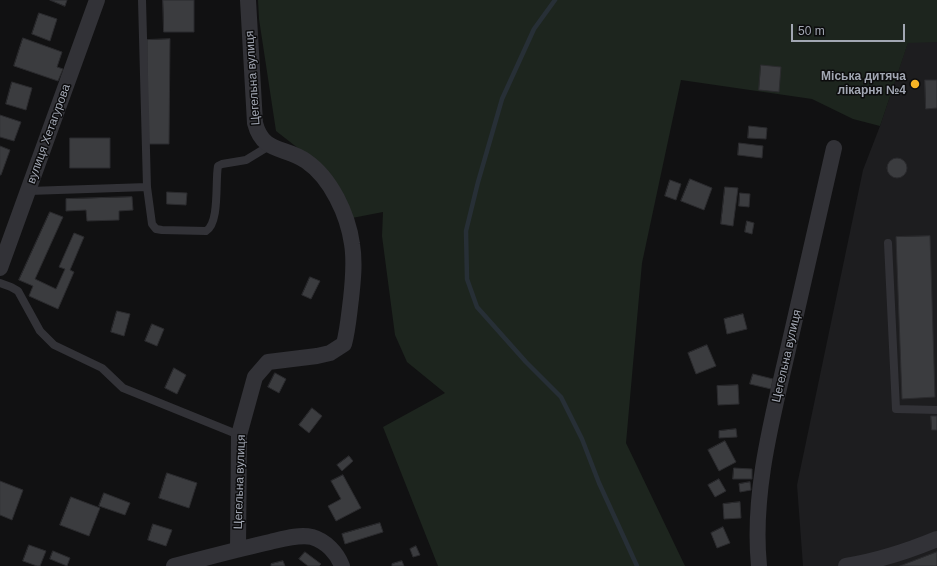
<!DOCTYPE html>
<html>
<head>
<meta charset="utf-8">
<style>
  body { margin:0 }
  #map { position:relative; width:937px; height:566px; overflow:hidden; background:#111112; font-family:Arial,sans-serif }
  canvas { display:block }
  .scale { position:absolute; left:791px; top:24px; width:114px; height:18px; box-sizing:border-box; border:2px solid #a2a7b3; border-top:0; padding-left:5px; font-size:12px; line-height:14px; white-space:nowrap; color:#a2a7b3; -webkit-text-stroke:3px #0c0c0d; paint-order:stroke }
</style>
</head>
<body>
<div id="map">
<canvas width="937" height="566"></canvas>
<div class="scale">50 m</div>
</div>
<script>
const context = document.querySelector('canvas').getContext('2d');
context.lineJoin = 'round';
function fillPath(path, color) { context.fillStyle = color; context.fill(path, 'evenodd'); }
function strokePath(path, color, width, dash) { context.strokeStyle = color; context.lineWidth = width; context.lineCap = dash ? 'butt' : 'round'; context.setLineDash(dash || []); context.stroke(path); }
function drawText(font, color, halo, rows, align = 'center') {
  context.font = font + ' Arial,sans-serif'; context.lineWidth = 3; context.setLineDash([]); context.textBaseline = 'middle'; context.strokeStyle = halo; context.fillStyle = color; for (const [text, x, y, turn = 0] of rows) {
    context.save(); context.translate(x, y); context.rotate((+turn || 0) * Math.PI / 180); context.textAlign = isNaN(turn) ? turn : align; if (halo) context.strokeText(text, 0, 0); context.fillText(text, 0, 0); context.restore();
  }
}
fillPath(new Path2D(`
  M937 0V566H803L797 485 863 170 880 126 908 42Z`), '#1d1d1f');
fillPath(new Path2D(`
  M258 0H937V42L908 43 880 126 853 119 812 99 681 80 642 263 626 443 685 566H438L383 427 445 393 407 362 395 335 382 236 383 212 352 218 321 166 276 131 259 19Z`), '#1d251e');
strokePath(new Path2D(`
  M555 0 534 29 502 99 478 182 466 231 467 279 477 307 526 362 561 397 582 439 599 483 637 566`), '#272f36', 4.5);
const building = new Path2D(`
  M50 0H67L65 6Z
  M163 0H194V32H164Z
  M39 13 57 19 50 41 32 34Z
  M23 38 62 52 57 67 63 69 58 81 14 66Z
  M170 39 169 144H147V40Z
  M761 65 781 67 779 92 759 90Z
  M925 80H937V108L926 109Z
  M12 82 32 88 26 110 6 104Z
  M0 115 21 122 14 141 0 137Z
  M749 126 767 128 766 139 748 138Z
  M70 138H110V168H70Z
  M739 143 763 146 762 158 738 155Z
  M0 146 10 150 1 175H0Z
  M887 168a10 10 0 1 1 20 0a10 10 0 1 1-20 0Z
  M690 179 712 188 704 210 681 201Z
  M670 180 681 184 676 200 665 196Z
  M725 187 738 188 733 226 721 224Z
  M167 192 187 193 186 205 167 204Z
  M740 193 750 194 749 207 739 206Z
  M132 197 133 210 119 211V220L87 221 86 210 66 211V199Z
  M50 212 63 217 35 279 56 289 65 269 59 267 74 233 84 237 70 270 74 272 58 309 29 296 33 286 19 280Z
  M747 221 754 223 752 234 745 232Z
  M930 236 935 397 902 399 896 237Z
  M310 277 320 281 311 299 302 295Z
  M117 311 130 314 124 336 111 332Z
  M743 314 747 329 727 334 724 319Z
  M152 324 164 329 157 346 145 341Z
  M707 345 716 366 696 374 688 353Z
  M174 368 186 375 177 394 165 388Z
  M275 373 286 379 279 393 268 387Z
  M753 374 773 379 771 389 750 384Z
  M738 385 739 404 718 405 717 386Z
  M312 408 322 416 309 433 299 425Z
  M931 416H937V430H932Z
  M736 429 737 437 719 438V431Z
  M725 441 736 462 719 471 708 450Z
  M349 456 353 461 342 471 337 465Z
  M734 468 752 469V479H733Z
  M167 473 197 483 189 508 159 498Z
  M343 475 361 508 336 521 328 506 341 499 331 481Z
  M719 479 726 491 715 497 708 485Z
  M0 481 23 490 12 520 0 515Z
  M750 482 751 490 740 492 739 484Z
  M104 493 130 503 125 515 99 506Z
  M71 497 100 508 89 536 60 525Z
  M740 502 741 518 724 519 723 504Z
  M380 523 383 532 345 544 342 534Z
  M153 524 172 530 166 546 148 540Z
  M723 527 730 543 717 548 711 533Z
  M29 545 46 551 40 566H37L23 561Z
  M416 546 420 555 413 557 410 549Z
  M53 551 70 558 67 566 50 559Z
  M305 552 321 564 319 566H308L299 559Z
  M937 552V566H900Z
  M283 561 285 566H271V564Z
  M402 561 404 566H392V564Z`);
fillPath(building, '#3b3c3f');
strokePath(building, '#2b2b2e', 1);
strokePath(new Path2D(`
  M147 187 152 224 156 229 162 230 206 231C220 223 215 181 218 166L222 164 246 160 269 146
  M29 191 147 187 142 0
  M888 243 896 409 937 410
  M0 283 11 287 18 291 40 331 54 345 102 368 123 388 239 435`), '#323237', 8);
strokePath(new Path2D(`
  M0 268 97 0
  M238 549 239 435 255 377 268 362 317 356 330 353 344 344C348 329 349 314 351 299 353 281 355 262 352 244 348 215 331 178 306 161 285 146 263 154 255 123L248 0
  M174 566C206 558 238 549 270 542 283 539 299 534 312 537 326 541 337 553 342 566
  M759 566C752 495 771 423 787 354 803 285 818 216 834 148
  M846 566C877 561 908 551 937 539`), '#323237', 16);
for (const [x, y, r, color] of [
  [915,84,5,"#f6b325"]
]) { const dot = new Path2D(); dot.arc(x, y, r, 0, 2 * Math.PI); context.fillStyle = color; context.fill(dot); strokePath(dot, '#0c0c0d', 1.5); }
drawText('bold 12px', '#a2a7b3', '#0c0c0d', [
  ["Міська дитяча",906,77],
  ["лікарня №4",906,91]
], 'right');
drawText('12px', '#a2a7b3', '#0c0c0d', [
  ["Цегельна вулиця",253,78,-94],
  ["вулиця Хетагурова",49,134,-70],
  ["Цегельна вулиця",787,356,-77],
  ["Цегельна вулиця",240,482,-88]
]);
</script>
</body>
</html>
